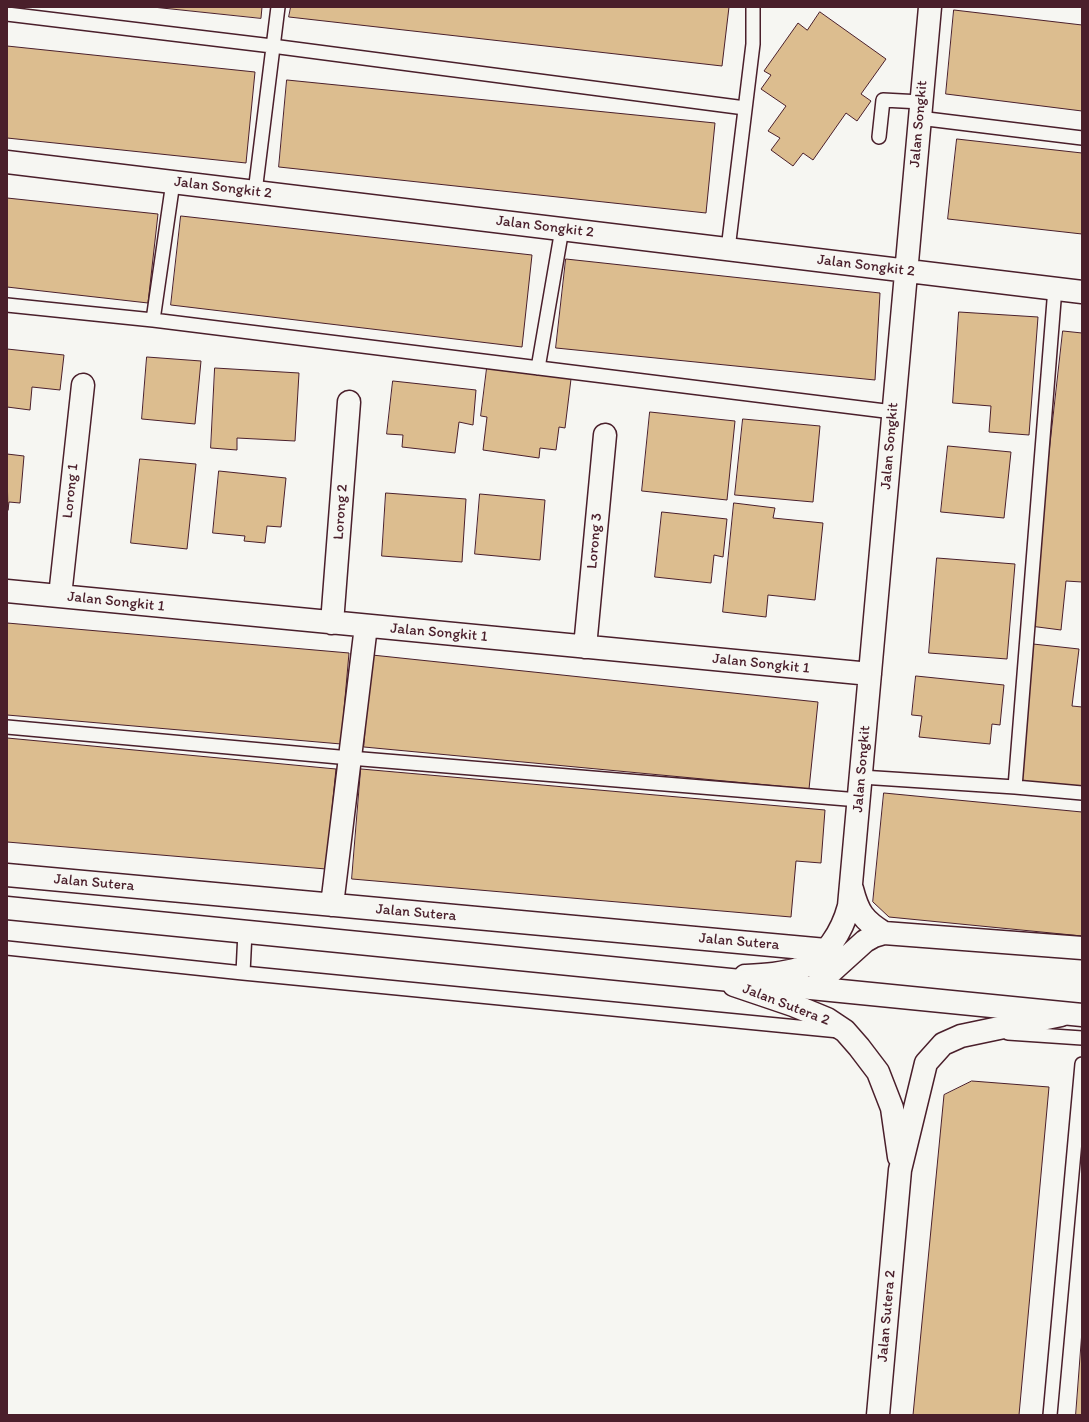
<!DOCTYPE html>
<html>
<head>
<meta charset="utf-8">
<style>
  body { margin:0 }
  #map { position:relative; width:1089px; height:1422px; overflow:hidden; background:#f6f6f2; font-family:Itim,sans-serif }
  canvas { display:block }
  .frame { position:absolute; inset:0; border:8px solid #4a1f2b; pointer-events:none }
</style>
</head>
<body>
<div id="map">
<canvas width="1089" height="1422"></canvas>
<div class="frame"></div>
</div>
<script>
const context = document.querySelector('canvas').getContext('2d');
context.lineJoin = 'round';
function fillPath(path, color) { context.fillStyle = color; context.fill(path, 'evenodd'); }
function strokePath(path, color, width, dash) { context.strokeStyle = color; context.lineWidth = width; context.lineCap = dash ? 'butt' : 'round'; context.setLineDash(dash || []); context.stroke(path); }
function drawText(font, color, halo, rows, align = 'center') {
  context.font = font + ' Itim,sans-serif'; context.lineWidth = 3; context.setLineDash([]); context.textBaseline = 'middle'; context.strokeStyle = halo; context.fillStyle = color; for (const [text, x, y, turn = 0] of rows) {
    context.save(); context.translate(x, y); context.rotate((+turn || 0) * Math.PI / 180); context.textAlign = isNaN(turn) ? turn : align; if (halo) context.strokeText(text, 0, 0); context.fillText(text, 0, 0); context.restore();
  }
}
const building = new Path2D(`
  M153 7H262L261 18Z
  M291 7H729L722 66 289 17Z
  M954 10 1082 25V111L946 94Z
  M820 12 886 59 861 94 871 101 857 121 846 113 813 160 803 153 793 166 771 150 780 138 768 131 786 106 761 89 771 75 764 71 798 23 807 30Z
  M7 46 255 72 246 163 7 138Z
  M287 80 715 123 706 213 279 167Z
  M957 139 1082 153V234L948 219Z
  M7 198 158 214 148 303 7 287Z
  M181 216 532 255 522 347 171 305Z
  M566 259 880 293 875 380 556 348Z
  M959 312 1038 317 1029 435 989 432 991 406 953 403Z
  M1063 331 1082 333V582L1066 581 1061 630 1030 626Z
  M7 349 64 355 60 390 32 387 30 410 7 407Z
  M147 357 201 361 195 424 142 419Z
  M215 368 299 373 295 441 237 438V450L211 448Z
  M487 368 571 379 565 428 559 427 556 450 540 448 539 458 483 450 487 417 481 416Z
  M393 381 476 390 473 425 459 422 455 453 402 447 403 435 387 434Z
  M650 412 735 421 727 500 642 491Z
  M743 419 820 426 813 502 735 495Z
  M948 446 1011 452 1004 518 941 512Z
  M7 454 24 456 20 503 9 502 8 510Z
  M140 459 196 464 187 549 131 543Z
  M219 471 286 478 281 527 267 526 265 543 244 541 245 536 213 533Z
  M386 493 466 499 462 562 382 556Z
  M480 494 545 500 540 560 475 554Z
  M734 503 775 508 773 518 823 523 815 600 768 595 766 617 723 612Z
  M662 512 727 519 723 557 714 555 711 583 655 577Z
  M937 558 1015 564 1007 659 929 653Z
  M7 623 349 653 341 744 7 715Z
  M1033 644 1079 649 1072 706 1082 707V788L1018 781Z
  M372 655 818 702 809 789 364 747Z
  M916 676 1004 685 1000 725 992 724 990 744 919 737 922 716 912 715Z
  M7 738 336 769 326 869 7 842Z
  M361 769 825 810 821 863 796 861 791 917 352 879Z
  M884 793 1082 812V936L889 917 873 902Z
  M972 1081 1049 1087 1019 1415H913L944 1095Z
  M1082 1331V1415H1076Z`);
fillPath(building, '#dcbd8f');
strokePath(building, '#4a1f2b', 1);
const lane = new Path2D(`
  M7 14 272 46 745 108
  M919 118 1082 138
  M879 137 883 100 921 102
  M255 192 278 7
  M728 249 753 44V7
  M7 305 153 320 893 412
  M153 320 173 182
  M538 368 562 229
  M7 727 350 758 859 800
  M861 777 1015 787 1055 288
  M1015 787 1082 793
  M7 948 243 973 839 1031
  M243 973 245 932
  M1008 1033 1082 1038
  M1050 1415 1082 1064`);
const street = new Path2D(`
  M7 162 1082 292
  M7 591 870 674
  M60 596 83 385
  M332 623 349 402
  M585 647 605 435
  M7 875 826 950
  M852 889C858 912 863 920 884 933
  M332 905 366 626
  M745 976C763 975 783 974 801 968 826 958 842 932 849 906L930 7
  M734 985 793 1005 827 1019 845 1031 859 1047 878 1072 892 1108 899 1157
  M813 988 865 941 874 936 884 933 1082 948
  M878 1415 900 1170 926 1063 943 1044 961 1036 1061 1015`);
const secondary = new Path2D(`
  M7 908 1082 1015`);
strokePath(lane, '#4a1f2b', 16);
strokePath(street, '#4a1f2b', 25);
strokePath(secondary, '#4a1f2b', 25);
strokePath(lane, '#f6f6f2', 13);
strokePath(street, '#f6f6f2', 22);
strokePath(secondary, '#f6f6f2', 22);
drawText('15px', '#4a1f2b', '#f6f6f2', [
  ["Jalan Songkit",919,124,-85],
  ["Jalan Songkit 2",223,188,7],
  ["Jalan Songkit 2",545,227,7],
  ["Jalan Songkit 2",866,266,7],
  ["Jalan Songkit",890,446,-85],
  ["Lorong 1",71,491,-84],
  ["Lorong 2",341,512,-86],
  ["Lorong 3",595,541,-85],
  ["Jalan Songkit 1",116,602,6],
  ["Jalan Songkit 1",439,633,5],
  ["Jalan Songkit 1",761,664,6],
  ["Jalan Songkit",862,769,-85],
  ["Jalan Sutera",94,883,5],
  ["Jalan Sutera",416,913,5],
  ["Jalan Sutera",739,942,5],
  ["Jalan Sutera 2",786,1005,21],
  ["Jalan Sutera 2",887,1316,-85]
]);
</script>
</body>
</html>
